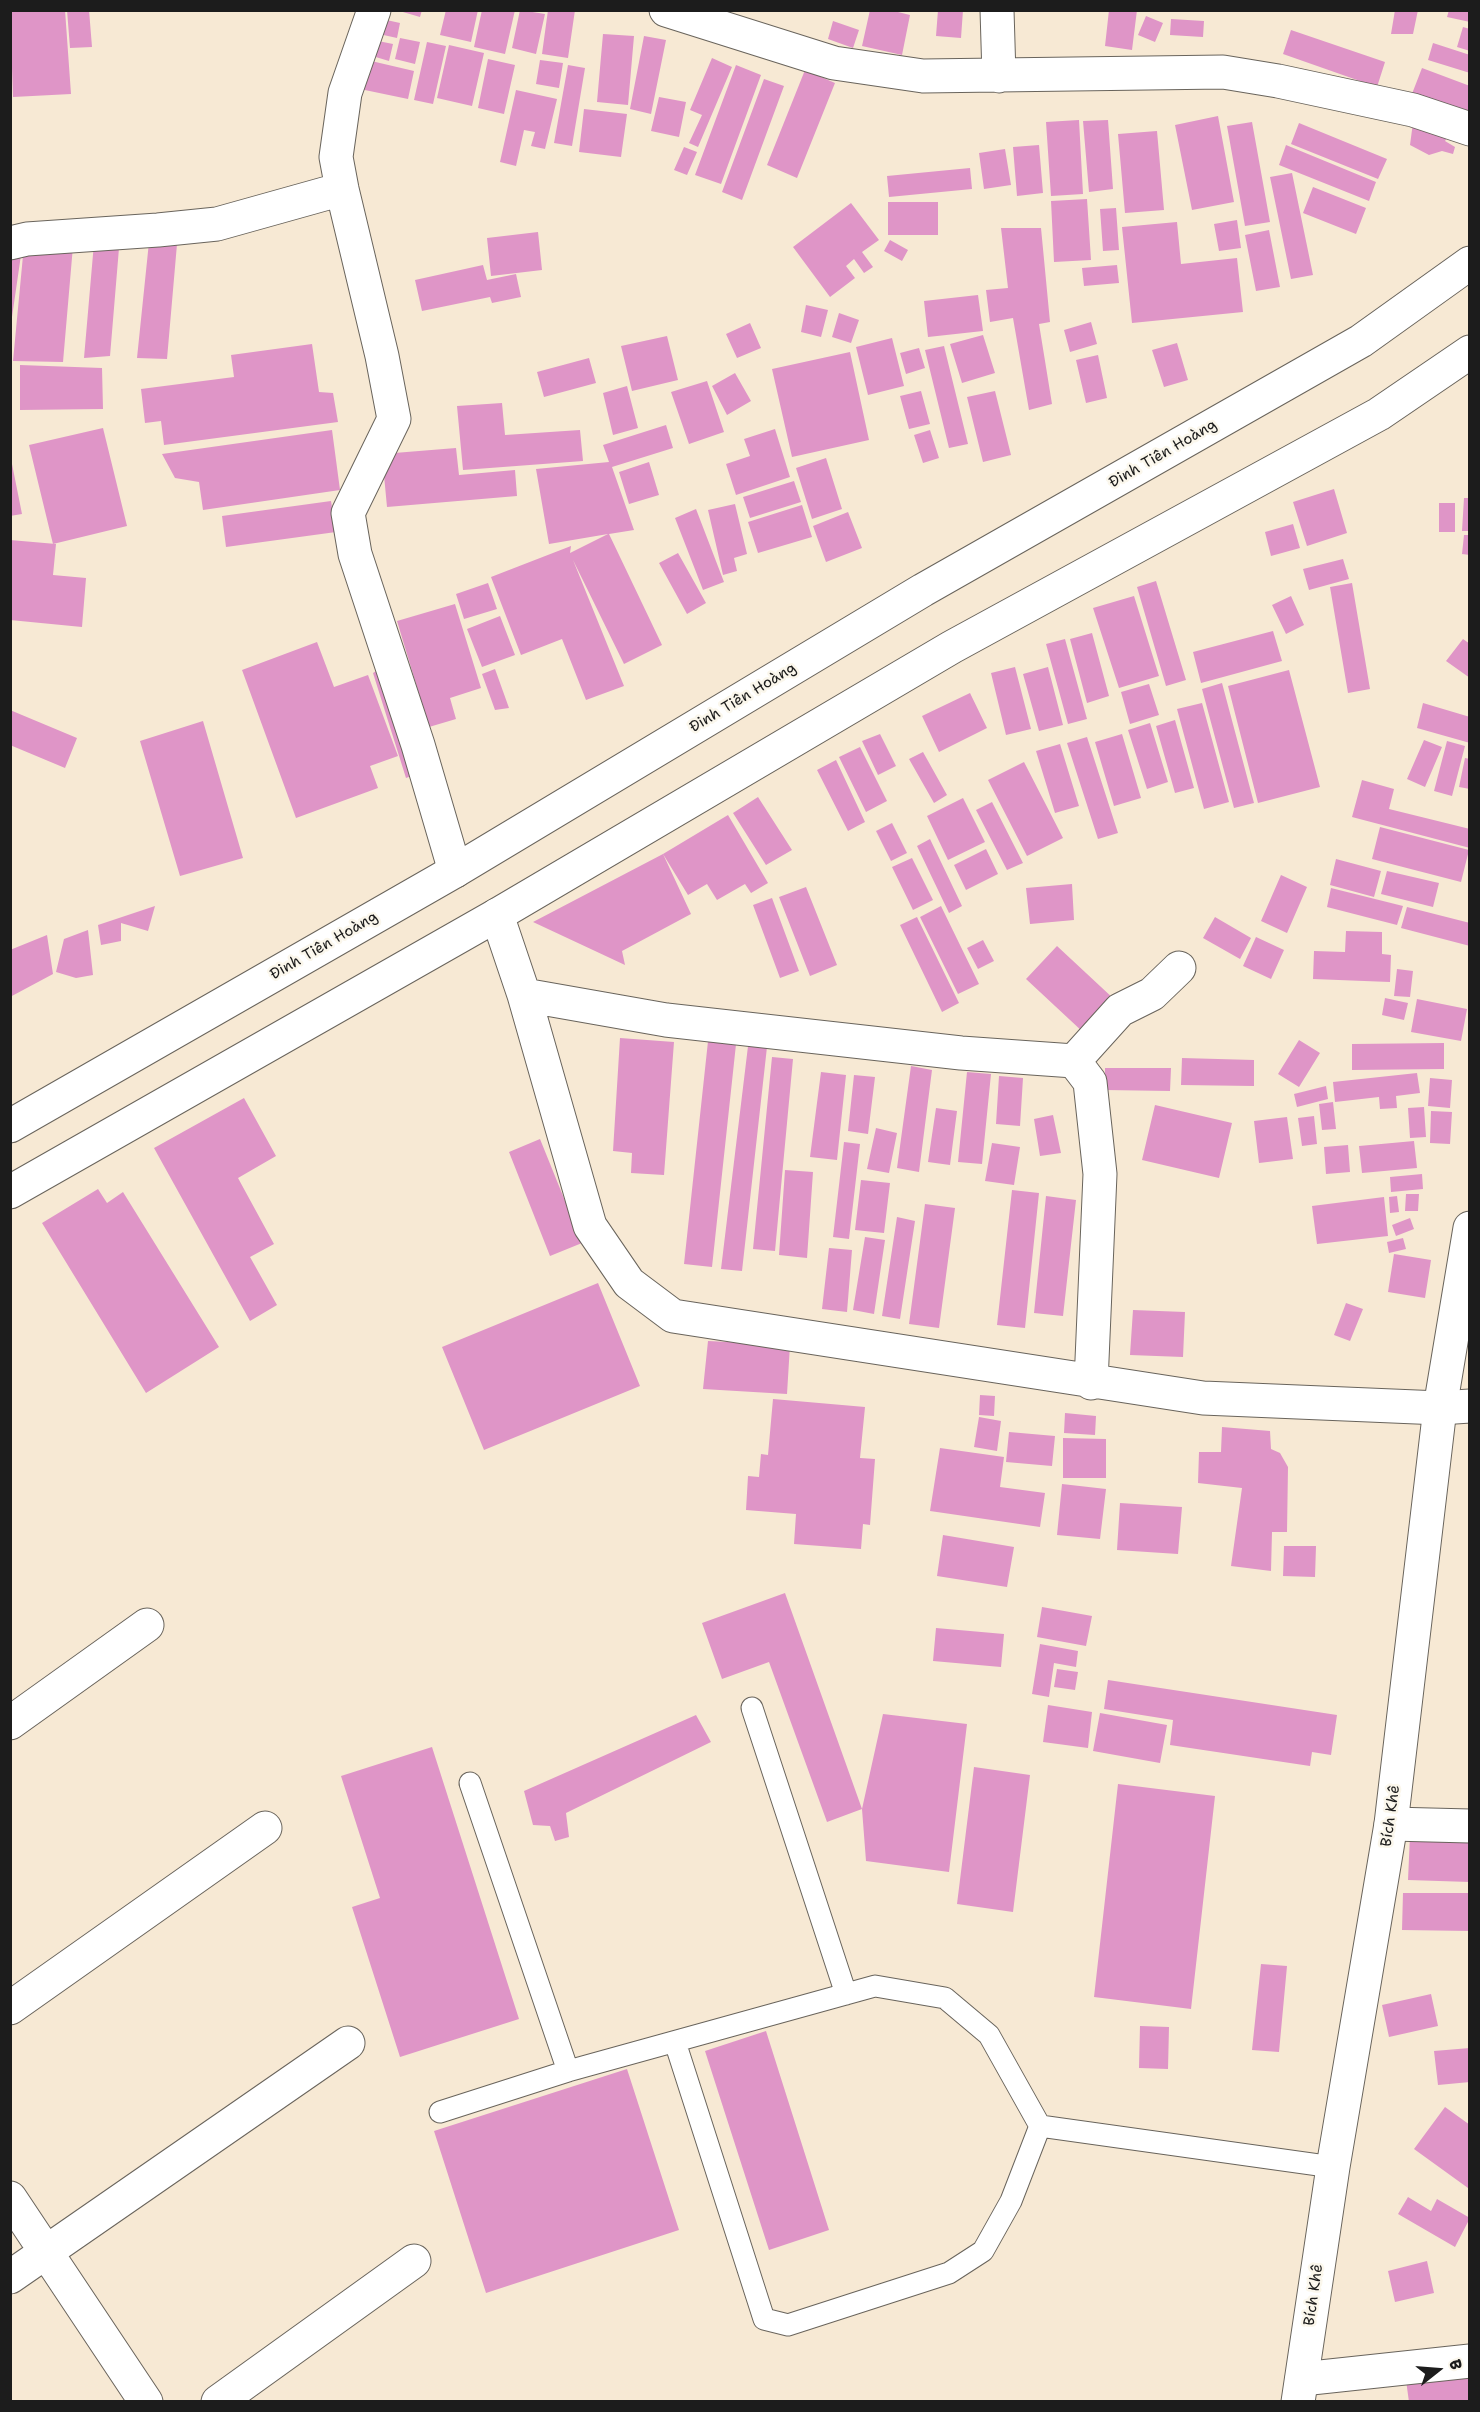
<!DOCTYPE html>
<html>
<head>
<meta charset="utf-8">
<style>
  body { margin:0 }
  #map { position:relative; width:1480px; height:2412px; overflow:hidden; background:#f7e9d4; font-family:"Shantell Sans",sans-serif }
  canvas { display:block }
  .frame { position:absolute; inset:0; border:12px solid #1c1c1c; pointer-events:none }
  .north { position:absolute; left:1408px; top:2340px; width:60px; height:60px; -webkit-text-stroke:4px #fbf7ec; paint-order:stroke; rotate:73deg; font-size:16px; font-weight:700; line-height:24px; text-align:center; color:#1c1c1c }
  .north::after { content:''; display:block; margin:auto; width:21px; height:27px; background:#1c1c1c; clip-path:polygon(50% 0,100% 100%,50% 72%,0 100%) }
</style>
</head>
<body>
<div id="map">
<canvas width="1480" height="2412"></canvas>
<div class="frame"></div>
<div class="north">B</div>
</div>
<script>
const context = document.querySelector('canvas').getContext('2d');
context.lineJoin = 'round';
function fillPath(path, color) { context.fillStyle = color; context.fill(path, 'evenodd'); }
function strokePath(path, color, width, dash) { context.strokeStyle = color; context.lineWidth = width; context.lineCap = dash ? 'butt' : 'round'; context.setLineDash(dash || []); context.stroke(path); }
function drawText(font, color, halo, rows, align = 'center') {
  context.font = font + ' "Shantell Sans",sans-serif'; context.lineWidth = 5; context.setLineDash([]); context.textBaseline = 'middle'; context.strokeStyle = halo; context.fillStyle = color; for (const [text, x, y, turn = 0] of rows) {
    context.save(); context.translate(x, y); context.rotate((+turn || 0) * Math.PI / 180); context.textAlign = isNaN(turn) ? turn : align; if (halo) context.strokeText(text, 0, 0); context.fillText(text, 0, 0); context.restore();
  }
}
fillPath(new Path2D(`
  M10 10H65L71 94 13 97Z
  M67 10H89L92 47 70 48Z
  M396 10H422L420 17Z
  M446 10H478L471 42 440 35Z
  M482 10H515L505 54 474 47Z
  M520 10 545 14 536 54 512 48Z
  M548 10H575L568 58 542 54Z
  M870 10H890L910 15 902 55 862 46Z
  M938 10H963L961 38 936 36Z
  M1109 10H1137L1132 50 1105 46Z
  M1395 10H1418L1413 34H1391Z
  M1449 10H1470V22L1447 17Z
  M1146 16 1163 23 1155 42 1138 35Z
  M382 19 400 23 397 38 379 34Z
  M1171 19 1204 21 1203 37 1170 35Z
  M833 21 859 30 853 48 828 39Z
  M1463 27 1470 29V51L1457 47Z
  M1291 30 1385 62 1377 87 1283 54Z
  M603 34 634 36 628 105 597 102Z
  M644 36 666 40 651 114 630 109Z
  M400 38 420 42 415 64 395 59Z
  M373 40 393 44 389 61 369 55Z
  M427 42 446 46 433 104 414 100Z
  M1433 43 1470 55V73L1428 60Z
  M449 45 484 53 472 106 437 98Z
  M712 58 732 67 698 147 689 143 702 115 690 110Z
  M488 59 515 65 504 114 478 108Z
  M367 60 414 71 408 99 360 89Z
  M540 60 563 63 559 88 536 84Z
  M568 65 585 68 572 146 554 143Z
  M736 65 761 75 721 184 695 175Z
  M1422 68 1470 86V121L1410 99Z
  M805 70 835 83 797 178 767 165Z
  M764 79 784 86 742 200 722 192Z
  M516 90 557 99 545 149 531 146 535 132 524 130 516 166 500 162Z
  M659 97 686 102 679 137 651 131Z
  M584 109 627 114 621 157 579 152Z
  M1414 115 1455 127 1445 141 1455 147 1453 154 1442 151 1429 155 1410 145Z
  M1218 116 1234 202 1192 210 1175 125Z
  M1079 120 1083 194 1051 196 1046 122Z
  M1108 120 1113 189 1089 192 1083 121Z
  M1252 122 1270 222 1245 226 1227 126Z
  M1299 123 1387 159 1378 179 1291 144Z
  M1157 131 1164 210 1125 213 1118 134Z
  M1039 145 1043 193 1017 196 1013 147Z
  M1286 145 1376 182 1369 201 1279 165Z
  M684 147 697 152 687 175 674 170Z
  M1005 149 1011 185 984 189 979 153Z
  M970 168 972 189 889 197 887 176Z
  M1292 173 1313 275 1291 279 1270 177Z
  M1313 187 1366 208 1356 234 1303 213Z
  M1087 199 1091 260 1054 262 1051 201Z
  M888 202H938V235H888Z
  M851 203 879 240 862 252 873 267 864 273 854 259 846 266 855 278 830 297 793 247Z
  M1116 208 1119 250 1103 251 1100 209Z
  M1237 220 1241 248 1219 251 1214 224Z
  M1177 222 1181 264 1237 258 1243 312 1132 323 1122 227Z
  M1001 228H1041L1050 322 1039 324 1052 404 1029 410 1013 318 990 322 986 290 1008 288Z
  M1269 230 1280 287 1256 291 1245 235Z
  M538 232 542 270 491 276 487 238Z
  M890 240 908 250 902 261 884 251Z
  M149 242 177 244 167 359 137 358Z
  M94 243 119 248 110 356 84 358Z
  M24 245 73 246 63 362 13 361Z
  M22 248 12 317H10V250Z
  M483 265 487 280 516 274 521 297 492 303 490 297 422 311 415 280Z
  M1117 265 1119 283 1084 286 1082 268Z
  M978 295 983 331 928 337 924 301Z
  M806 305 828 310 821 337 801 332Z
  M839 313 859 320 851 343 832 337Z
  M1091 322 1097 344 1070 352 1064 330Z
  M750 323 761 348 737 358 726 334Z
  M983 335 995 373 962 383 950 344Z
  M667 336 678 380 632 391 621 346Z
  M892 338 904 386 868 395 856 347Z
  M1177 343 1188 380 1164 387 1152 350Z
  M312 344 319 392 333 393 338 422 164 445 161 421 145 423 141 389 234 377 231 355Z
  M944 346 968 444 949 448 925 350Z
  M919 348 925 368 906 374 900 353Z
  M850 352 869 440 792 457 772 369Z
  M1098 355 1107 398 1086 403 1076 360Z
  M589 358 596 383 544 397 537 372Z
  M20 365 102 368 103 409 20 410Z
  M735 373 751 401 727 415 712 386Z
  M707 381 724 432 689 444 671 392Z
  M627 386 638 428 613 435 603 393Z
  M921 391 930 424 909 429 900 396Z
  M995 391 1011 455 983 462 967 397Z
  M502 403 505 435 580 430 583 461 463 470 457 406Z
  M666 425 673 448 612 467 634 530 609 534 662 645 624 664 573 560 624 686 586 700 562 639 521 655 491 577 571 546 570 553 608 534 549 544 536 469 609 462 603 445Z
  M103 428 127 526 53 544 29 445Z
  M775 429 790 477 736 495 726 464 750 456 744 439Z
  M332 430 340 490 203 510 199 482 175 478 162 454Z
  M930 430 939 458 923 463 914 435Z
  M456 448 459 475 515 470 517 496 387 507 382 454Z
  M10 454 22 514 10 516Z
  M826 458 842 509 812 519 796 468Z
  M649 462 659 495 629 504 619 472Z
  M794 481 801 502 750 518 743 497Z
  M1334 489 1347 533 1307 546 1293 502Z
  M1464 498H1470V531H1462Z
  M331 501 336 532 226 547 222 516Z
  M1439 503H1455V532H1439Z
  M735 504 747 554 734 558 737 571 723 575 708 510Z
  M802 505 812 537 758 553 748 522Z
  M696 509 724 582 703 590 675 518Z
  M848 512 862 548 826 562 813 526Z
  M1293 524 1300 548 1271 556 1265 532Z
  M1464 535H1470V555L1462 554Z
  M10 540 56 544 53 575 86 578 82 627 10 620Z
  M678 553 706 603 687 614 659 563Z
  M1343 559 1349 579 1309 590 1303 569Z
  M1156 581 1186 680 1166 686 1137 587Z
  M488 583 497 609 464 619 456 594Z
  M1352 583 1370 689 1348 693 1330 587Z
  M1134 596 1159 676 1119 688 1093 608Z
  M1291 596 1304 625 1286 634 1272 605Z
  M455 604 481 688 450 698 456 719 429 727 397 621Z
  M500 616 515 655 482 667 467 629Z
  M1273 631 1282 661 1201 683 1193 652Z
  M1092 633 1109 696 1087 703 1070 639Z
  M1065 639 1087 719 1068 724 1046 644Z
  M1463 639 1470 644V678L1446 661Z
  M317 642 334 687 368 675 398 756 370 766 378 788 296 818 242 670Z
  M386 665 420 773 406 778 373 673Z
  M1015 667 1031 729 1006 735 991 673Z
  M1048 667 1063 725 1039 731 1023 674Z
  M495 669 509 708 495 710 482 674Z
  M1289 670 1320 787 1258 803 1228 686Z
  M1222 683 1254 803 1234 808 1202 689Z
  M1149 684 1159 715 1130 724 1121 692Z
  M970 693 987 728 939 752 922 716Z
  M1202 703 1229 802 1204 809 1177 709Z
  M1423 703 1470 717V743L1417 728Z
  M10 710 77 738 65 768 10 745Z
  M1175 720 1194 788 1175 793 1156 726Z
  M203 721 243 858 180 876 140 741Z
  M1150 723 1168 782 1147 789 1128 730Z
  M880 734 896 766 878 775 862 741Z
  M1122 734 1141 798 1114 806 1095 742Z
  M1087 737 1118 833 1098 839 1067 743Z
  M1424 740 1442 747 1425 787 1407 779Z
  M1447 741 1465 746 1452 796 1434 791Z
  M1060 744 1079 806 1055 813 1036 751Z
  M860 747 887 801 866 812 839 757Z
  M923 752 947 795 934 803 909 759Z
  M1465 758 1470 759V789L1459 787Z
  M836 760 865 822 848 831 817 770Z
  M1024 762 1063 838 1027 856 988 780Z
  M1362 780 1394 789 1389 809 1470 829V848L1352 817Z
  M758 797 792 850 766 865 733 813Z
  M963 798 985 842 948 860 927 816Z
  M992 802 1023 863 1007 870 976 810Z
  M728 815 768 883 751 893 745 884 717 900 707 884 688 895 663 854 691 914 622 951 625 965 533 922 663 854Z
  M892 823 907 853 891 861 876 831Z
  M1380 827 1469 850 1461 882 1372 859Z
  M930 839 962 906 949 913 917 846Z
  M986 849 998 874 966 890 954 865Z
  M912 858 933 900 913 910 892 867Z
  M1336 859 1381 871 1374 897 1330 885Z
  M1387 871 1439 883 1433 907 1381 894Z
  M1281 875 1307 887 1287 933 1261 921Z
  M1072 884 1074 920 1030 924 1026 888Z
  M806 887 837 965 810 976 779 897Z
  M1331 888 1403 906 1397 925 1327 907Z
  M772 898 799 971 780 978 753 905Z
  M155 906 148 931 121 923V941L101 945 98 925Z
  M941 906 979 984 958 994 920 917Z
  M1407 907 1470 923V946L1401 928Z
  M917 917 959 1003 942 1012 900 925Z
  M1215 917 1251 938 1240 959 1203 938Z
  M88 930 93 975 76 978 56 972 64 939Z
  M1346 931 1382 932V954L1391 955 1390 982 1313 979 1314 951 1345 952Z
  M47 935 53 974 10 997V950Z
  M1256 937 1284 950 1271 979 1243 966Z
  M983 940 994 961 978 969 967 948Z
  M1057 946 1115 1000 1084 1033 1026 979Z
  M1397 969 1413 971 1410 997 1394 996Z
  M1385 998 1408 1003 1404 1020 1382 1015Z
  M1417 999 1467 1009 1461 1041 1411 1032Z
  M709 1032 737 1035 712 1267 684 1264Z
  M620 1038 674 1042 664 1175 631 1173 632 1153 613 1151Z
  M749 1038H768L742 1271 721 1269Z
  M1299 1040 1320 1053 1299 1087 1278 1074Z
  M1444 1043V1069L1352 1070V1044Z
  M772 1057 793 1059 775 1251 753 1249Z
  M1182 1058 1254 1060V1086L1181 1085Z
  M911 1066 932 1070 919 1172 897 1168Z
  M1105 1068H1171L1170 1091 1105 1090Z
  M821 1072 846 1075 837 1160 810 1157Z
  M967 1072 991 1074 982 1164 958 1162Z
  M1417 1073 1420 1093 1396 1096 1397 1108 1380 1109 1379 1097 1335 1102 1333 1082Z
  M854 1075 875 1077 868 1134 848 1131Z
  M999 1076 1023 1078 1020 1126 996 1124Z
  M1430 1078 1452 1080 1450 1108 1428 1106Z
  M1326 1086 1328 1099 1297 1107 1294 1094Z
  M244 1098 276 1156 238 1178 274 1244 250 1257 277 1305 250 1321 154 1148Z
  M1333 1102 1336 1129 1322 1130 1319 1104Z
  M1155 1105 1232 1123 1219 1178 1142 1160Z
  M1424 1107 1426 1137 1410 1138 1408 1108Z
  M936 1108 957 1111 950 1165 928 1162Z
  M1431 1111 1452 1112 1450 1144 1430 1143Z
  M1053 1115 1061 1153 1040 1156 1034 1119Z
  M1314 1116 1317 1144 1302 1146 1298 1118Z
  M1287 1117 1293 1159 1259 1163 1254 1121Z
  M876 1128 897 1133 889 1173 867 1169Z
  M540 1139 582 1243 550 1256 509 1152Z
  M1414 1141 1417 1168 1362 1173 1359 1146Z
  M844 1142 860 1144 849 1239 833 1237Z
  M992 1143 1020 1147 1014 1185 985 1181Z
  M1348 1145 1350 1172 1326 1174 1324 1147Z
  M785 1170 813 1172 807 1258 779 1255Z
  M1422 1174 1423 1189 1391 1192 1390 1177Z
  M861 1180 890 1183 884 1233 855 1230Z
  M98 1189 107 1203 123 1192 219 1347 146 1393 42 1223Z
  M1012 1190 1039 1193 1025 1328 997 1325Z
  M1406 1194H1419L1418 1211H1405Z
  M1046 1196 1076 1200 1063 1316 1034 1313Z
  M1397 1196 1399 1212 1390 1213 1389 1197Z
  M1384 1197 1388 1236 1317 1244 1312 1206Z
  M925 1204 955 1208 939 1328 909 1324Z
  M897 1217 915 1221 900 1319 882 1316Z
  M1410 1218 1414 1229 1396 1236 1392 1225Z
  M865 1237 885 1240 874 1314 853 1310Z
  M1403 1238 1406 1249 1389 1253 1387 1242Z
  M829 1248 852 1250 847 1312 822 1309Z
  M1394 1254 1431 1260 1425 1298 1388 1292Z
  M598 1283 640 1386 484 1450 442 1347Z
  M1346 1303 1363 1309 1350 1341 1334 1335Z
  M1133 1310 1185 1312 1183 1357 1130 1355Z
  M708 1341 790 1345 787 1394 703 1389Z
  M980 1395 995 1396 994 1416 979 1415Z
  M773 1399 865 1407 860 1458 875 1459 870 1525 863 1524 861 1549 794 1544 796 1514 746 1510 748 1476 759 1477 761 1454 768 1455Z
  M1065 1413 1096 1416 1095 1435 1064 1433Z
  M979 1417 1001 1421 997 1451 974 1447Z
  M1222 1427 1270 1431 1271 1449 1280 1453 1288 1467 1287 1532H1272L1271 1571 1231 1566 1242 1488 1198 1483 1199 1452H1221Z
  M1009 1432 1055 1436 1052 1466 1006 1462Z
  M1063 1438 1106 1439V1478H1063Z
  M940 1448 1004 1457 1000 1487 1045 1493 1040 1527 930 1511Z
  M1062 1484 1106 1489 1100 1539 1057 1535Z
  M1120 1503 1182 1507 1178 1554 1117 1550Z
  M943 1535 1014 1547 1007 1587 937 1576Z
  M1284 1546H1316L1315 1577 1283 1576Z
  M785 1593 862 1809 827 1822 769 1662 722 1679 702 1623Z
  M1042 1607 1092 1616 1086 1646 1037 1637Z
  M936 1628 1004 1634 1001 1667 933 1661Z
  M1040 1644 1078 1651 1076 1667 1054 1663 1049 1697 1032 1694Z
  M1057 1669 1078 1672 1075 1690 1054 1687Z
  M1108 1680 1337 1715 1331 1755 1312 1752 1310 1766 1170 1745 1173 1720 1104 1709Z
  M1048 1705 1092 1712 1088 1748 1043 1742Z
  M1100 1713 1167 1725 1160 1763 1093 1751Z
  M883 1714 967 1724 949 1872 866 1861 862 1809Z
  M696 1715 711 1742 566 1813 569 1837 555 1841 550 1826 533 1825 524 1791Z
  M432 1747 519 2019 400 2057 352 1907 380 1898 341 1776Z
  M974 1767 1030 1775 1013 1912 957 1904Z
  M1118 1784 1215 1796 1191 2009 1094 1997Z
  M1410 1835 1470 1838V1882L1408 1880Z
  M1403 1893H1470V1931L1402 1930Z
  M1261 1964 1287 1966 1279 2052 1252 2050Z
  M1431 1994 1438 2026 1389 2037 1382 2005Z
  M1140 2026 1169 2027 1168 2069 1139 2068Z
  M766 2031 829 2230 769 2250 705 2051Z
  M1470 2048V2082L1438 2085 1434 2051Z
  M627 2069 679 2230 486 2293 434 2131Z
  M1445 2107 1470 2125V2186L1468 2188 1414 2149Z
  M1408 2197 1431 2211 1437 2199 1470 2218 1455 2247 1398 2214Z
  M1427 2261 1434 2293 1395 2302 1388 2271Z
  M1470 2366V2402H1409L1405 2373Z`), '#df95c7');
const lane = new Path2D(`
  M752 1708 846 1994
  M470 1783 568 2071
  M675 2042 764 2319 788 2325 949 2273 983 2251 1011 2201 1040 2126
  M440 2112 568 2071 875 1986 945 1998 989 2035 1040 2126 1333 2167`);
const street = new Path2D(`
  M374 10 345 93 336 157 342 189 382 356 394 419 348 513 355 554 418 745 455 871
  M666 10 834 63 923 76 1223 72 1278 81 1413 110 1470 129
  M997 10 999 76
  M10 243 27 239 158 230 217 224 342 189
  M497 915 524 995 590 1226 629 1283 673 1316 1203 1398 1440 1408 1470 1406
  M524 995 666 1020 961 1053 1074 1061 1090 1082 1100 1174 1091 1383
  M1074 1061 1120 1010 1152 994 1179 968
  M10 1723 147 1625
  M1391 1824 1470 1826
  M10 2008 265 1828
  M10 2198 146 2402
  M10 2277 348 2043
  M1302 2379 1470 2361
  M218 2402 414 2261`);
const secondary = new Path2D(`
  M1298 2402 1333 2167 1391 1824 1440 1408 1470 1228`);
const highway = new Path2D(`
  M10 1126 455 871 923 590 1361 341 1470 263
  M10 1192 497 915 952 647 1379 414 1470 352`);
strokePath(lane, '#69645c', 23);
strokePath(street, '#69645c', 35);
strokePath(secondary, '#69645c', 35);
strokePath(highway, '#69645c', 35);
strokePath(lane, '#fff', 21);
strokePath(street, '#fff', 33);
strokePath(secondary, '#fff', 33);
strokePath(highway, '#fff', 33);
drawText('15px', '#1c1c1c', '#fbf7ec', [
  ["Đinh Tiên Hoàng",1163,454,-30],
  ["Đinh Tiên Hoàng",743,698,-31],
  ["Đinh Tiên Hoàng",324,946,-30],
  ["Bích Khê",1391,1816,-82],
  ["Bích Khê",1314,2295,-82]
]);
</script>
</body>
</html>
